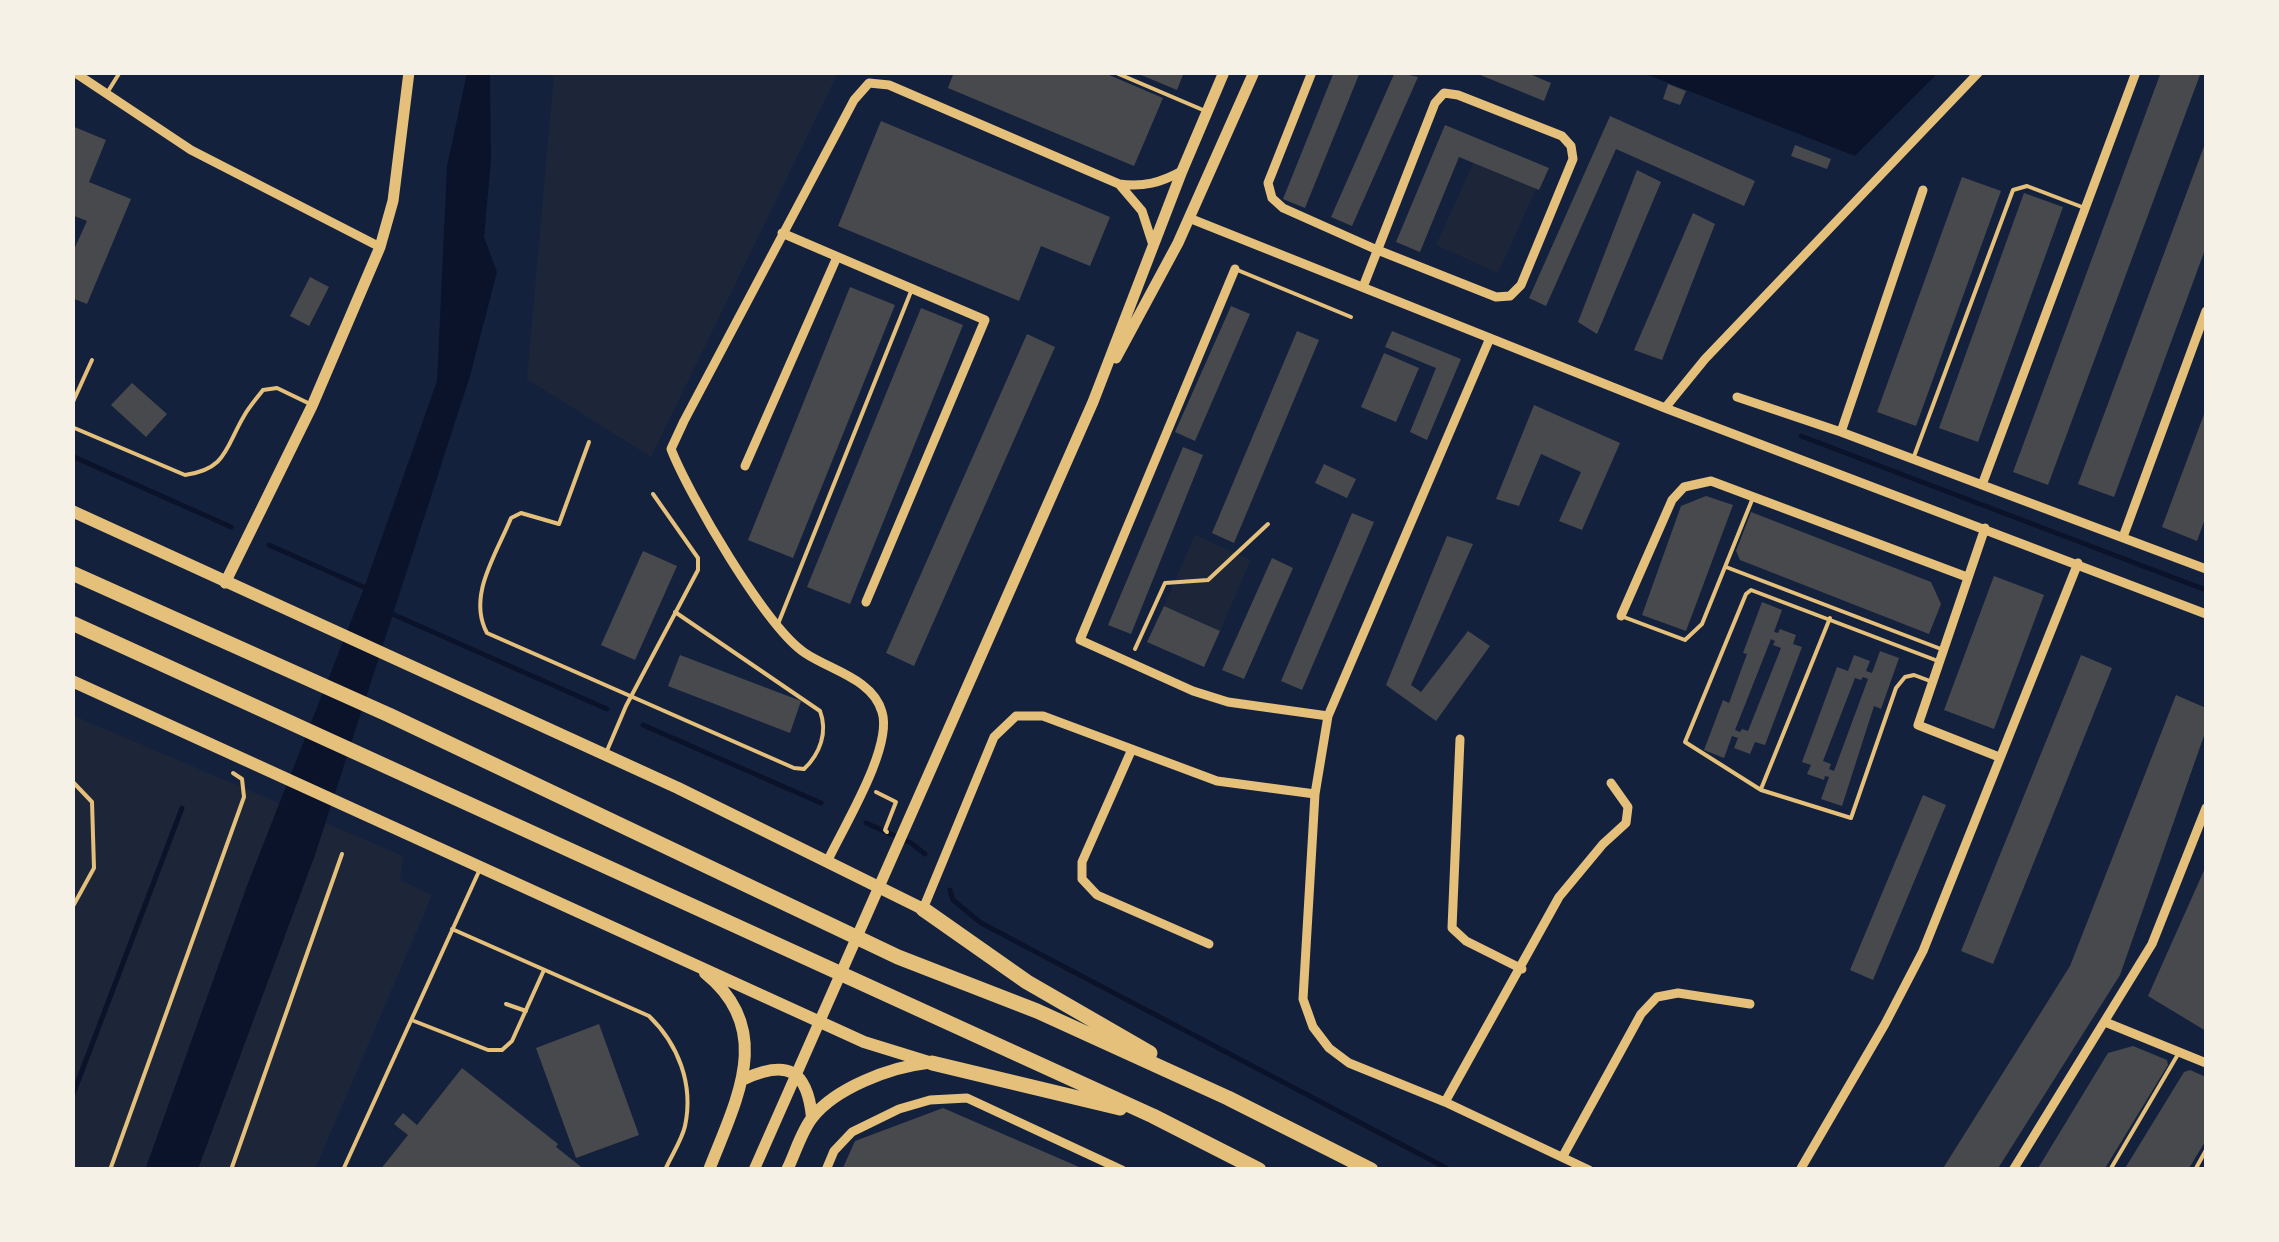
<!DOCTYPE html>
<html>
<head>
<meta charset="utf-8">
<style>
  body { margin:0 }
  #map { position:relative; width:2279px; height:1242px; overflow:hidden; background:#14213d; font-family:Jost,sans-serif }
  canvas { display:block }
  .frame { position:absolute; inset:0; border:75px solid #f6f1e7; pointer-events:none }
</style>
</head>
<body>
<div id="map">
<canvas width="2279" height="1242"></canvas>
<div class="frame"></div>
</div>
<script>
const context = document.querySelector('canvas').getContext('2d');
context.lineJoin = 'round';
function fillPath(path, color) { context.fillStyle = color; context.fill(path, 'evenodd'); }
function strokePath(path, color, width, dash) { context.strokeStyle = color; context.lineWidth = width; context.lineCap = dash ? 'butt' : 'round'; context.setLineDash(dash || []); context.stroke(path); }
fillPath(new Path2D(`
  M554 73H838L651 457 527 379Z
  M1476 157 1538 185 1498 273 1436 245Z
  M1195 535 1251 560 1220 631 1164 606Z
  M72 715 403 856 400 880 432 895 315 1169H73Z`), '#1d2539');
fillPath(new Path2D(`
  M467 73H490L491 160 484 237 497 272 470 376 315 855 198 1169 145 1170 248 883 364 588 437 381 447 166Z
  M1643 73H1938L1855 156Z`), '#0b132b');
strokePath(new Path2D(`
  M1801 436 2206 590
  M72 456 231 527
  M269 545 368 589
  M390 613 607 709
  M643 725 821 803
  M866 823 911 843 925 854
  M950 890 953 900 981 923 1450 1170
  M72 1097 182 808`), '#0b132b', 5);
fillPath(new Path2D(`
  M954 72H1102L1163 98 1134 166 948 88Z
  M1134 72H1184L1177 90Z
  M1334 72H1360L1305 208 1283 199Z
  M1395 72 1418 77 1352 226 1331 217Z
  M1473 72H1525L1551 83 1544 101Z
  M2161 72H2201L2048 485 2013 472Z
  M1668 84 1686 91 1680 105 1663 99Z
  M1610 116 1755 181 1744 206 1616 149 1546 306 1529 298Z
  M881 121 1110 217 1090 266 1041 246 1019 301 838 226Z
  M1445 125 1549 168 1539 190 1459 157 1420 252 1396 242Z
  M72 126 106 140 89 182 131 199 87 304 72 298V254L87 221 72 215Z
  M2206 141V247L2114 497 2078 484Z
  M1795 145 1831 159 1827 169 1791 156Z
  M1637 170 1661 182 1597 334 1578 322Z
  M1962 177 2001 191 1916 426 1877 412Z
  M2024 193 2063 207 1978 442 1939 428Z
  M1693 213 1715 224 1662 360 1634 350Z
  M310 277 329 287 309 326 290 316Z
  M850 287 895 305 793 558 748 540Z
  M1231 306 1250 314 1195 441 1175 432Z
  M921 308 963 325 850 604 807 587Z
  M1297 331 1319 340 1234 543 1212 533Z
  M1392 331 1461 359 1427 440 1410 432 1436 368 1385 347Z
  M1027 334 1055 347 914 666 886 653Z
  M1384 353 1419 368 1396 422 1361 407Z
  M132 383 167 414 146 437 111 405Z
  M1534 405 1620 443 1582 530 1559 521 1581 472 1541 454 1519 506 1496 499Z
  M2206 409V516L2197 541 2162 527Z
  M1183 447 1203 455 1131 634 1108 625Z
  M1324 464 1356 479 1347 498 1315 483Z
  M1706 496 1733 505 1686 631 1642 615 1681 506Z
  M1751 512 1931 582 1941 604 1929 634 1740 560 1736 551Z
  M1352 513 1374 522 1302 690 1281 681Z
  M1447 536 1473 544 1411 685 1421 692 1468 631 1490 646 1436 721 1386 685Z
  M643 551 677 566 635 660 601 645Z
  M1272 558 1293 568 1244 679 1222 670Z
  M1994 576 2044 595 1994 729 1944 710Z
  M1762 602 1782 610 1774 632 1778 633 1780 629 1796 635 1793 644 1802 647 1765 745 1755 742 1750 754 1734 748 1738 738 1732 736 1724 758 1704 750 1723 700 1729 703 1747 654 1743 653ZM1771 639 1775 641 1773 645 1781 648 1748 731 1742 729 1740 732 1735 730Z
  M1164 606 1220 631 1204 667 1147 642Z
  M1880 651 1899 658 1881 709 1874 706 1842 806 1821 799 1829 777 1825 776 1824 780 1807 774 1811 765 1802 762 1837 667 1848 671 1854 655 1870 661 1866 671 1872 673ZM1863 677 1868 679 1834 771 1829 769 1831 764 1823 761 1855 678 1861 680Z
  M680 655 801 701 790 733 668 686Z
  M2081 655 2112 668 1993 964 1961 951Z
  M2176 695 2206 708V730L2120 975 1997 1170H1942L2070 966Z
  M1923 795 1946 805 1873 980 1850 970Z
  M2206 866V1031L2148 996Z
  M599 1024 639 1135 576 1158 536 1048Z
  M2133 1046 2167 1060 2168 1065 2104 1170H2037L2108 1053Z
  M462 1068 558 1144 556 1147 585 1170H380L408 1135 394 1124 403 1113 417 1125Z
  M2190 1070 2206 1077V1140L2188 1170H2124L2184 1072Z
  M943 1108 1086 1170H842L855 1141Z`), '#48494c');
strokePath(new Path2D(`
  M1135 649 1165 583 1208 580 1268 524
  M72 781 92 802 94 868 72 908
  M876 792 896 802 885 830 887 832
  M110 1170 244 797 242 779 233 773
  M231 1170 342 854`), '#e5c07b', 4);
strokePath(new Path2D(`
  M1114 72 1203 110
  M107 93 120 72
  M1235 269 1351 317
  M72 404 92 360
  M72 427 185 475C227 469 225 448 244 416 249 407 257 398 263 390L277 388 308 403
  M589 442 559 524 521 513 511 518C496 555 467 596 487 633L794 768 804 769C820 754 828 732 820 711L675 612
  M1913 459 2013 190 2027 186 2082 207
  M1726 567 1941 649
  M1621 616 1685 640 1702 624 1752 500
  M778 624 912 289
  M1930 681 1914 675 1905 677 1896 688 1851 818 1761 790 1685 742 1746 594 1751 590 1938 661
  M606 753 626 706 698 570V558L653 494
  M1761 789 1830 618
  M452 929 649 1016C678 1044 694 1084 685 1126 682 1140 671 1156 665 1170
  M506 1004 526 1011
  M414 1021 488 1050H502L512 1041 544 970
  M343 1170 480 869
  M2110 1170 2177 1056
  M2195 1170 2206 1150`), '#e5c07b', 4);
strokePath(new Path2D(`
  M74 72 191 150 380 247
  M1312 72 1268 183 1272 198 1283 208 1375 249 1496 297 1510 296 1521 285 1573 159 1571 146 1562 136 1458 95 1444 93 1435 103 1363 287
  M1119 184 1142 211 1153 245
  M1189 218 1665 408 2206 614
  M782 233 985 320 866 602
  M1235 269 1080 640 1193 691 1228 702 1328 716
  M1490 338 1328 716 1315 794 1303 999 1313 1027 1329 1048 1349 1063 1445 1102 1589 1170
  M1737 397 1841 432 2206 569
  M1665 408 1705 359 1979 72
  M1841 432 1923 190
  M745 466 837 257
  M1982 485 2136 72
  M1985 528 1918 725 1999 757
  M2123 537 2206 311
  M1621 616 1672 500 1684 487 1711 481 1967 577
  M1460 739 1452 928 1466 941 1522 969
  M1132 749 1082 862V879L1097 895 1209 944
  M828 860C844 826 893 747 882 712 873 679 830 670 805 653 766 627 689 495 671 449L684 421 854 100 869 83 889 85 1119 184C1144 187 1160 183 1182 171
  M923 909 994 737 1016 716H1043L1217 781 1315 794
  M2105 1022 2206 1063
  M1445 1102 1559 897 1603 844 1626 823 1628 807 1611 783
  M1563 1156 1641 1014 1657 997 1678 993 1750 1004
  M826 1170 834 1151 852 1132 899 1109 930 1100 967 1098 1122 1170
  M1800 1170 1885 1024 1923 951 2078 563
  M2013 1170 2152 944 2206 808`), '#e5c07b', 9);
strokePath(new Path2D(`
  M1116 358 1178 243 1254 72
  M225 583 312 406 380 247 393 201 409 72
  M754 1170 1093 402 1182 171 1224 72`), '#e5c07b', 11);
strokePath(new Path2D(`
  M72 511 678 788 923 909
  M72 681 864 1042 932 1063
  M705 973C776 1030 736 1100 709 1170
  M744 1079C788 1059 807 1070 812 1117
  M787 1170C795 1154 801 1132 812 1118 835 1088 891 1067 927 1063`), '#e5c07b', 12);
strokePath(new Path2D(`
  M72 573 389 715 898 957 1037 1011 1228 1098 1371 1170
  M72 623 1153 1116 1259 1170
  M923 909 1027 982 1150 1053
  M932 1063 1120 1108`), '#e5c07b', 15);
</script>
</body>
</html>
